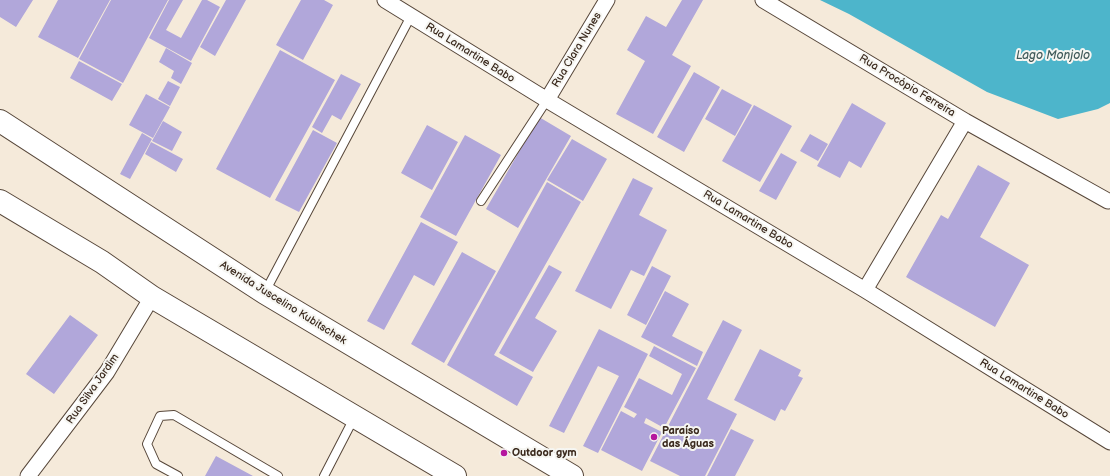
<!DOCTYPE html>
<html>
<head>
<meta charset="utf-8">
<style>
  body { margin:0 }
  canvas { display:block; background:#f5eada }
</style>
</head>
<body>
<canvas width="1110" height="476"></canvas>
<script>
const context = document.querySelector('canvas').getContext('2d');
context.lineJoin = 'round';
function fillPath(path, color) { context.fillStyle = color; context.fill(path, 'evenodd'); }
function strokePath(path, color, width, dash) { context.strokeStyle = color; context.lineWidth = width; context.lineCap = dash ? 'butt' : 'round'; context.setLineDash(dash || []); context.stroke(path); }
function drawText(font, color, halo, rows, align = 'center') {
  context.font = font + ' "Balsamiq Sans",sans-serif'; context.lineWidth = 4; context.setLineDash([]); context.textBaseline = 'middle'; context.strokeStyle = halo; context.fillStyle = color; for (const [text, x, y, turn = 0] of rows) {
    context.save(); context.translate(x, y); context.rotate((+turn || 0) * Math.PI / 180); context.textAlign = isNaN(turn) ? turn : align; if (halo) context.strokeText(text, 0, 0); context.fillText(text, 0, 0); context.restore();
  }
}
fillPath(new Path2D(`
  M820 0H1110V103L1098 109 1058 119 987 92 849 14Z`), '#4db5cb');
fillPath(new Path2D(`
  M0 0H33L16 27 0 17Z
  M58 0H110L78 58 38 37Z
  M111 0H168L123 83 79 59Z
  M169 0H183L166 30 181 38 202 0H207L220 7 191 61 149 38Z
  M226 0H246L215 56 200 47Z
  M301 0H324L333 5 303 60 276 45Z
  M682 0H703L672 55 691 66 653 134 616 114 645 61 627 50 646 16 666 27Z
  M166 48 192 63 181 84 171 78 174 71 159 62Z
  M280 50 335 80 270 198 216 169Z
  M79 61 122 84 112 101 70 78Z
  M694 72 720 87 684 152 657 137Z
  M341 74 361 84 341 120 332 115 322 133 312 127Z
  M168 81 180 87 170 106 158 99Z
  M722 89 752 105 735 136 705 119Z
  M146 94 170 107 153 138 129 125Z
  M852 103 886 123 861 168 849 161 840 178 817 166Z
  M754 105 792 126 760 182 722 161Z
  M539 117 571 136 518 228 486 209Z
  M163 121 182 132 172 151 152 141Z
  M427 125 458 142 432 190 401 173Z
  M313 130 337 143 299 212 275 200Z
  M142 133 152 139 130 179 120 174Z
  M810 134 828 144 818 161 800 151Z
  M465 135 501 155 456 236 420 217Z
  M572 139 607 159 583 201 547 180Z
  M151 142 183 159 176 172 145 154Z
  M781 153 797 162 776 200 759 191Z
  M978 165 1010 183 980 237 1029 265 995 327 906 277 941 215 948 219Z
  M633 178 653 188 639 215 667 230 644 276 631 270 611 309 575 291Z
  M547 182 581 202 494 355 533 377 517 406 447 365Z
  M421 222 458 242 434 286 414 275 384 330 367 321Z
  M462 252 496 271 444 363 411 344Z
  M549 265 562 272 535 318 557 331 533 372 499 353Z
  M652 266 671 276 646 325 627 315Z
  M665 291 689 304 672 336 703 352 697 366 641 337Z
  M70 315 98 335 54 394 26 374Z
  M723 320 742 330 707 399 737 414 705 476H680L650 461Z
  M599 329 648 354 598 453 583 446 619 376 598 366 564 433 549 426Z
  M654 346 696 368 664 428 646 418 644 423 662 432 642 471 601 450 621 411 634 418 637 414 624 407 639 378 672 395 682 374 649 356Z
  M760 349 801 370 798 376 803 378 785 411 781 409 775 421 734 400Z
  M731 429 754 440 735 476H707Z
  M216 456 253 476H205Z`), '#b1a7da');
const lane = new Path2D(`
  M481 201 547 100
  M265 292 411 16
  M178 476 156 464 147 444 160 416 174 415 278 476
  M324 476 354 418`);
const street = new Path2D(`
  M385 0 547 100 865 290 1110 442
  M763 0 965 121 865 290
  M547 100 607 0
  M965 121 1108 201
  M28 476 107 372 152 297`);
const primary = new Path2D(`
  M0 121 265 293 572 476
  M0 201 102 262 152 297 455 476`);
strokePath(lane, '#57473a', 10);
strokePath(street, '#57473a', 17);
strokePath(primary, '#57473a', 24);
strokePath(lane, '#fff', 8);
strokePath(street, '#fff', 15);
strokePath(primary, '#fff', 22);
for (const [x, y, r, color] of [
  [654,437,4,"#b5179e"],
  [504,453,4,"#b5179e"]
]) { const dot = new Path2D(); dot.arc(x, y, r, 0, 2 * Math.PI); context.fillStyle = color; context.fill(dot); strokePath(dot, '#f6f6f2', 1.5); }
drawText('11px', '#3b2a1e', '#f6f6f2', [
  ["Rua Clara Nunes",577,50,-59],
  ["Rua Lamartine Babo",470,53,32],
  ["Rua Procópio Ferreira",907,86,31],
  ["Rua Lamartine Babo",748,220,31],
  ["Avenida Juscelino Kubitschek",283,303,32],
  ["Rua Silva Jardim",93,389,-55],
  ["Rua Lamartine Babo",1024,389,32]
]);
drawText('bold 11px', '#3b2a1e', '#f6f6f2', [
  ["Paraíso",662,431],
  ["das Águas",662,444],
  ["Outdoor gym",512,453]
], 'left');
drawText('italic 12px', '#415b5b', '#f6f6f2', [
  ["Lago Monjolo",1053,56]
]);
</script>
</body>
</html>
